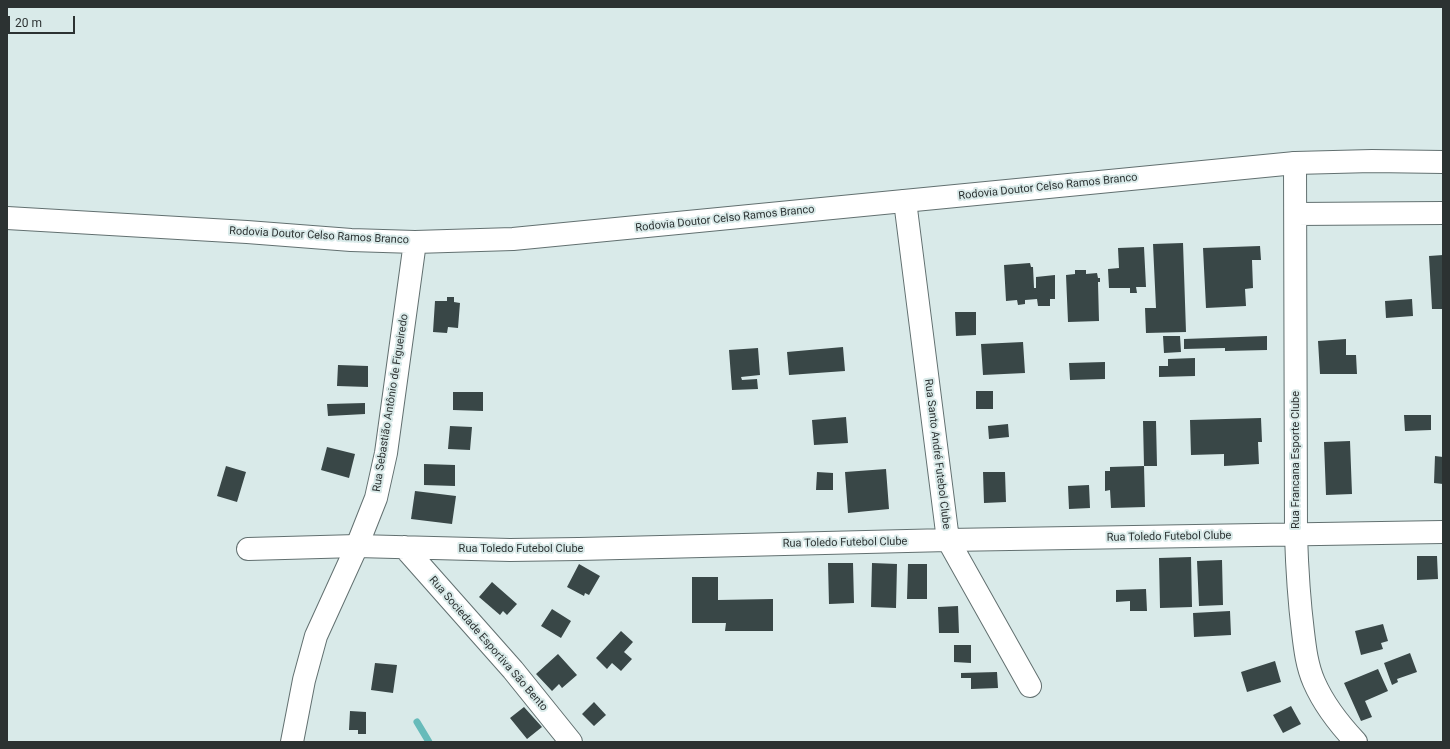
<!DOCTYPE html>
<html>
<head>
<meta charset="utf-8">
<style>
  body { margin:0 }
  #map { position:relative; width:1450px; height:749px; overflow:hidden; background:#d9eae9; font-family:Roboto,sans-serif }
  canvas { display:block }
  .frame { position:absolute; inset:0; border:8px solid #2c3232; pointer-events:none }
  .scale { position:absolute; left:8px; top:16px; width:67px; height:18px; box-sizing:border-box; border:2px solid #2c3232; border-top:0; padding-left:5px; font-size:12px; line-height:14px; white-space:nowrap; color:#2c3232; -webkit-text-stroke:3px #d9eae9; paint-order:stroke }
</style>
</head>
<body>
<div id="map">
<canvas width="1450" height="749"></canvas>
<div class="frame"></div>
<div class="scale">20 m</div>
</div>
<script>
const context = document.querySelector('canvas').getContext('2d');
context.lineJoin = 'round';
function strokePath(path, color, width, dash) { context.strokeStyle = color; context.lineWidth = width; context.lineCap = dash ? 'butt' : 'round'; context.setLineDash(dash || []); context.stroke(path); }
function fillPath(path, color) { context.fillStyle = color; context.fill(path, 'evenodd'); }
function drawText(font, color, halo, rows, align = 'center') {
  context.font = font + ' Roboto,sans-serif'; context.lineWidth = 4; context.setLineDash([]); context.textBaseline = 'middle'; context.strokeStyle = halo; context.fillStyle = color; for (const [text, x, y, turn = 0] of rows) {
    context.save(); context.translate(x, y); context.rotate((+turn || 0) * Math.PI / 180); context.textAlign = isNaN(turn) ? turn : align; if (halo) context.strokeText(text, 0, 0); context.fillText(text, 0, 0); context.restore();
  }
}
strokePath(new Path2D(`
  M417 722 429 742`), '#67bbba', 7);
fillPath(new Path2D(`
  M1183 243 1186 332 1146 333 1145 308H1156L1153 244Z
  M1260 246 1261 260H1252L1253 288 1245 289 1246 306 1206 308 1203 248Z
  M1144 247 1146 287H1136L1137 293H1130V288H1109L1108 269 1119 268 1118 248Z
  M1443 255V309H1432L1429 256Z
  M1030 263 1031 267H1033L1034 288H1036V277L1055 275V299H1050V306H1038L1037 299 1025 300V304L1018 305 1017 300 1006 301 1004 265Z
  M1075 270H1086V274L1097 273 1098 278H1100V282H1098L1099 321 1068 322 1066 275 1075 274Z
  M447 297H454V302L460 303 458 328 448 327 447 333 433 332 435 301H447Z
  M1412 299 1413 316 1386 318 1385 301Z
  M955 312H976V335L956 336Z
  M1163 336H1180L1181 352 1164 353Z
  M1267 336V350L1225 351V348L1184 349V339Z
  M1346 339V355H1356L1357 374H1320L1318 341Z
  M1023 342 1025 373 983 375 981 344Z
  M843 347 845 371 789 375 787 352Z
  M758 348 760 375 741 377 742 380 757 379 758 389 732 390 729 350Z
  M1195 358V376L1159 377V366H1168V359Z
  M1105 362V379L1070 380 1069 363Z
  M338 365 368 366V387L337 386Z
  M976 391H993V409H976Z
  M453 392H483V411L453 410Z
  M365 403V414L328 416 327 404Z
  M1404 415H1431V430L1405 431Z
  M846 417 848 443 814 445 812 420Z
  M1261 418 1262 442H1258L1259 464 1224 466V454L1191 455 1190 420Z
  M1143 421H1156L1157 466H1144Z
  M1008 424 1009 437 989 439 988 426Z
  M450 426 472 427 470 450 448 449Z
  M1350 441 1352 494 1326 495 1324 442Z
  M327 447 355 454 349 478 321 470Z
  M1435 456 1443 457V484L1434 483Z
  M424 464 455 465V486L424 485Z
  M226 466 246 472 237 502 217 496Z
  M1144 466 1145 507 1111 508 1110 490 1105 491V471H1110V467Z
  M886 469 889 509 848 513 845 472Z
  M817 472 833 473V490H816Z
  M983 472H1005L1006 502 984 503Z
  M1089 485 1090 508 1069 509 1068 486Z
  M415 491 456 496 452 524 411 519Z
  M1417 556H1437L1438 579 1417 580Z
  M1191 557 1192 607 1160 608 1159 558Z
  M1222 560 1223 605 1199 606 1197 561Z
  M828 563H853L854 603 829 604Z
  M872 563 897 564 896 608 871 607Z
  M579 564 600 576 589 595 585 593 584 596 567 587Z
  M908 564H927V599H907Z
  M692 577H718V600L773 599V631H725L726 623H692Z
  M492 582 517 604 507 615 503 611 500 615 479 597Z
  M1146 589 1147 611H1130V601L1116 602V590Z
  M958 606 959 633H939L938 607Z
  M552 609 571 621 561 638 541 626Z
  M1230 611 1231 635 1194 637 1193 613Z
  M1383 624 1388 641 1381 643 1383 649 1361 655 1355 631Z
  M621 631 633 642 624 652 632 659 621 671 612 663 607 669 596 658Z
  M954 645H971V663L954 662Z
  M1410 653 1417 672 1397 679 1398 682 1392 685 1384 663Z
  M558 654 577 675 562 688 559 684 552 691 536 674Z
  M1275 661 1281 682 1247 692 1241 672Z
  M375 663 397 665 393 693 371 690Z
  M1378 669 1388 691 1365 701 1372 717 1361 721 1344 683Z
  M997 672 998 688 971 689V678H961V673Z
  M594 702 606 715 594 726 582 714Z
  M1291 706 1301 724 1283 733 1273 715Z
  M524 707 542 727 527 739 510 718Z
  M350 711 366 712V734H358V730H349Z`), '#394747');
const street = new Path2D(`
  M1295 163 1296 535C1297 567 1299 600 1303 632 1305 649 1307 666 1314 682 1324 705 1339 724 1356 742
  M905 201 948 540 1030 686
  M1296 214 1443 213
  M404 547 513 670 571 742
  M248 549 357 546 510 550 579 549 948 540 1443 532`);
const secondary = new Path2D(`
  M7 218 247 232 351 240 415 242 513 239 1295 163 1372 161 1443 162
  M292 742 304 680 316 636 357 546 376 498 386 453 415 242`);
strokePath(street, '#627070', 24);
strokePath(secondary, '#627070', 24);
strokePath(street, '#fff', 22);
strokePath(secondary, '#fff', 22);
drawText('11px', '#2c3232', '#d9eae9', [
  ["Rodovia Doutor Celso Ramos Branco",1048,187,-6],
  ["Rodovia Doutor Celso Ramos Branco",725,219,-6],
  ["Rodovia Doutor Celso Ramos Branco",319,236,3],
  ["Rua Sebastião Antônio de Figueiredo",391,403,-81],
  ["Rua Santo André Futebol Clube",937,454,83],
  ["Rua Francana Esporte Clube",1296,460,-90],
  ["Rua Toledo Futebol Clube",1169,537,-1],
  ["Rua Toledo Futebol Clube",845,543,-1],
  ["Rua Toledo Futebol Clube",521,549],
  ["Rua Sociedade Esportiva São Bento",488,644,49]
]);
</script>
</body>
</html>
